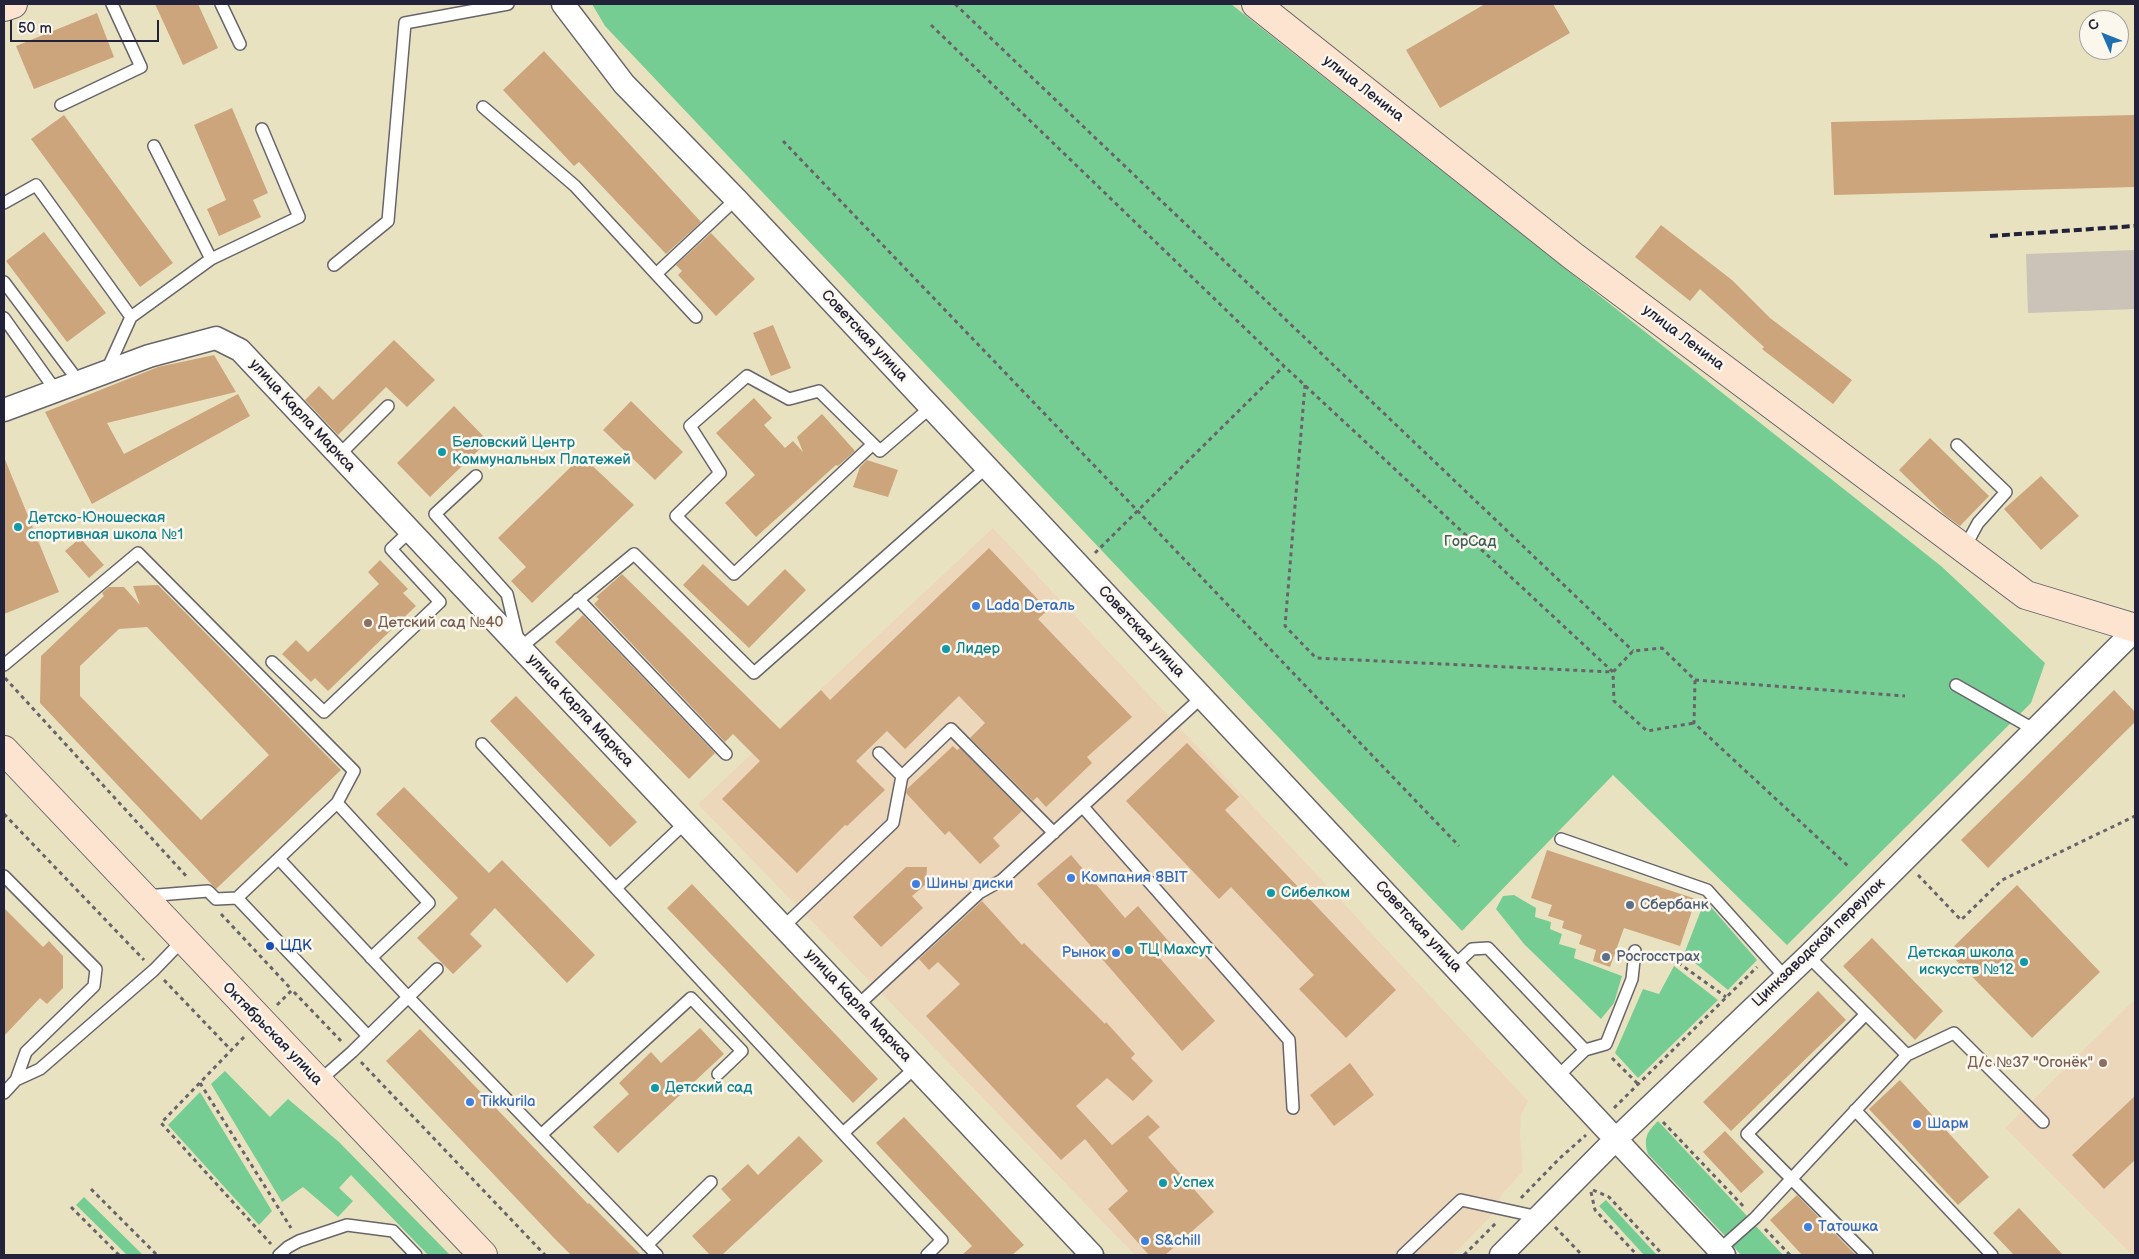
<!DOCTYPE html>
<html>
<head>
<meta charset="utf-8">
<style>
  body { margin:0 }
  #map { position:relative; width:2139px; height:1259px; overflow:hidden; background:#e9e2c1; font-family:"Balsamiq Sans",sans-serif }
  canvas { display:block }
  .frame { position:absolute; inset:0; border:5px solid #22223b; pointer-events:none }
  .north { position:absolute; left:2079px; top:10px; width:50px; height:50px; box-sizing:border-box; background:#fbf7ec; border:1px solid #a4a2a5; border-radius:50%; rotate:314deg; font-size:14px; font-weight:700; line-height:20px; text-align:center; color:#22223b }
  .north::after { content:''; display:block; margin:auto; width:18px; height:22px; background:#1f6fb2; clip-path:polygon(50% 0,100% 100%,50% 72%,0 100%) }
  .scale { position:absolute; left:10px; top:20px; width:149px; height:22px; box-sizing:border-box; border:2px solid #22223b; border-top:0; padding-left:6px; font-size:15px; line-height:18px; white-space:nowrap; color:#22223b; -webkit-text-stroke:4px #fbf7ec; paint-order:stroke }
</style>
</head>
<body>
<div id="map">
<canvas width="2139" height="1259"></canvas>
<div class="frame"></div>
<div class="north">С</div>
<div class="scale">50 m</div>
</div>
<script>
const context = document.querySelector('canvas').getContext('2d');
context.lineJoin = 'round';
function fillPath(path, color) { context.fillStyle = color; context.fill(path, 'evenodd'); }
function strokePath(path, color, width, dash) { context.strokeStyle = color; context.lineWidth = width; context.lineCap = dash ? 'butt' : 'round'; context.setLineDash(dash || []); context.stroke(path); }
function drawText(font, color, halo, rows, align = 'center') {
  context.font = font + ' "Balsamiq Sans",sans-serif'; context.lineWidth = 5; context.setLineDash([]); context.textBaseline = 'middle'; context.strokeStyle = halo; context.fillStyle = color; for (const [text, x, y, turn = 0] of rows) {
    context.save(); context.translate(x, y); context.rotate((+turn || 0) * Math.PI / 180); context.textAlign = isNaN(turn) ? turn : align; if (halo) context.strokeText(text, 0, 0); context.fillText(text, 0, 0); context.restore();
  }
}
fillPath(new Path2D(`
  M993 528 1528 1101 1521 1115 1520 1136 1523 1171 1502 1194 1495 1212 1453 1255H1135L698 804Z
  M2135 999V1255H2132L2005 1128Z`), '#ecd7ba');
fillPath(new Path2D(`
  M2135 250V309L2028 313 2026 254Z`), '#cbc2b8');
fillPath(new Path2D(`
  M592 4H1231L1941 566 2045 663 2031 703 1787 945 1613 775 1462 931 605 26Z
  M1514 895 1536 908 1535 917 1551 922 1550 929 1562 934 1559 944 1576 949 1574 958 1622 976 1614 1003 1601 1019 1524 944 1496 909 1503 896Z
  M1705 900 1757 960 1728 990 1684 954Z
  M1674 966 1718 1000 1638 1078 1615 1053 1643 989 1659 994Z
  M225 1071 270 1117 288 1099 339 1142 450 1255H428L351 1175 339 1188 353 1201 338 1217 303 1187 282 1202 211 1084Z
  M200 1092 272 1211 259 1225 168 1125Z
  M1658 1121 1748 1217 1726 1237 1648 1154C1643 1138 1647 1132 1658 1121Z
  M84 1197 143 1255H127L76 1205Z
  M1606 1200 1657 1255H1644L1599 1206Z
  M1755 1225 1783 1255H1741L1732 1245Z`), '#76cd93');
fillPath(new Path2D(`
  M155 4H198L218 48 183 65Z
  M1485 4H1553L1570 33 1440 108 1406 50Z
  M97 13 114 57 34 89 16 46Z
  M544 51 701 222 666 254 579 162 574 166 503 90Z
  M232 108 268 193 253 200 261 217 219 236 207 209 226 200 194 125Z
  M64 115 173 263 140 287 31 139Z
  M2135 115V187L1834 195 1831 122Z
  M1661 225 1732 280 1770 318 1852 380 1833 404 1762 349 1764 347 1700 289 1690 301 1635 257Z
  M44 232 106 313 67 342 6 261Z
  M711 233 755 279 716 316 678 275 682 271 676 265Z
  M773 325 791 368 771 376 753 333Z
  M394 340 435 380 407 407 386 387 338 435 305 400 319 386 333 400Z
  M214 355 236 392 107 423 124 454 238 394 250 416 92 504 45 412 158 367Z
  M754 398 772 418 764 425 785 448 793 441 803 452 797 437 822 414 855 451 838 466 836 465 756 537 725 503 755 475 716 433Z
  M631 401 683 452 655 480 603 430Z
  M454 406 488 441 430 497 397 463Z
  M1930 438 1989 496 1960 526 1945 515 1899 470Z
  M582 456 634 505 532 603 511 581 526 567 498 538Z
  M4 457 59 592 4 614Z
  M867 460 898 470 888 497 853 487 860 467Z
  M2041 476 2079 516 2041 550 2004 509Z
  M80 538 104 565 89 578 65 551Z
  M989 548 1048 610 1038 619 1132 717 1087 757 1092 763 1046 807 1037 797 1033 801 970 738 985 723 959 696 905 749 887 731 856 761 885 790 847 826 845 825 797 873 722 799 760 761 733 734 725 742 594 604 599 599 596 597 622 574 780 729 821 690 830 700Z
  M380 560 408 589 403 593 416 606 328 691 315 678 311 682 282 654 296 640 308 652 379 584 368 572Z
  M703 564 748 606 785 569 806 590 749 648 683 585Z
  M158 585 341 770 216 889 40 703 41 656 104 596 102 593 109 587H124L140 605 133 586ZM147 627 269 755 201 820 80 696V666L119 629Z
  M583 615 715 753 689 779 555 642Z
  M2114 690 2135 712V722L1988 868 1961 840Z
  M516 696 637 822 610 847 490 721Z
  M1187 743 1239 797 1225 810 1396 990 1346 1038 1299 989 1314 975 1231 887 1219 899 1126 801Z
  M953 746 957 750 960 748 1022 811 993 838 1000 846 980 864 949 831 945 835 906 793 907 789Z
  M404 787 489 873 502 860 595 955 567 983 495 908 470 934 482 946 453 974 417 938 458 898 376 814Z
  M1547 850 1696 899 1680 946 1624 928 1610 967 1593 961 1596 950 1579 944 1582 935 1562 928 1564 921 1548 916 1552 905 1531 898Z
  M1071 855 1125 918 1138 906 1171 944 1158 956 1215 1021 1182 1051 1037 884Z
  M906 867H927L926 884 912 896 923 908 881 947 853 917Z
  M692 884 878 1079 853 1103 667 908Z
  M2017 885 2100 972 2032 1038 1948 952Z
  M982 901 1022 945 1024 943 1105 1024 1106 1022 1135 1054 1131 1058 1153 1081 1133 1101 1107 1078 1076 1106 1112 1145 1148 1115 1160 1127 1148 1137 1214 1212 1165 1255H1149L1108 1209 1128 1191 1085 1139 1061 1160 926 1016 960 984 938 962 929 970 919 959Z
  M4 908 43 947 49 941 63 956V988L47 1004 40 998 4 1036Z
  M1872 938 1943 1011 1915 1040 1843 966Z
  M1818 991 1846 1020 1731 1131 1703 1102Z
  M700 1028 724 1054 618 1153 593 1127 629 1094 619 1083 651 1052 661 1063Z
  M420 1029 588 1204 589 1203 641 1255H571L554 1238 386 1061Z
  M1350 1063 1374 1095 1334 1126 1310 1095Z
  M1900 1080 1989 1177 1958 1205 1869 1109Z
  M2135 1096V1160L2104 1189 2072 1155Z
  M904 1117 1024 1245 1012 1255H962L972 1246 876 1143Z
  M1725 1131 1764 1172 1741 1193 1703 1152Z
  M799 1136 823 1161 722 1255H710L692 1236 731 1200 721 1189 748 1164 758 1175Z
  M1797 1195 1844 1243 1856 1255H1802L1770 1220Z
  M2019 1208 2063 1255H2014L1993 1233Z`), '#cca57c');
const lane = new Path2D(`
  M221 4 240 44
  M61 105 141 67 112 4
  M483 107 575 186 656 274 736 199
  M4 203 36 185 131 317 107 370
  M211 259 299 217 262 129
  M334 265 388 221 405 23 508 4
  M656 274 696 317
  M4 282 79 382
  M131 317 211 259 154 146
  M4 318 56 391
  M873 444 734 574 676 516 720 473 690 426 747 376 789 399 819 391 880 451 931 407
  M1957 445 2006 492 1978 523 1964 549
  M339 455 388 406
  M476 476 435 514 507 594 520 648 634 554 754 673 987 467
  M578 599 726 754
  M272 662 324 712 440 602 391 549 410 531
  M4 665 138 553 354 771 337 803 429 903 371 958
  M1956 685 2035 730
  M482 744 942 1240 927 1255
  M879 753 902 776
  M337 803 237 898 368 1036
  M1083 807 1289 1040 1293 1108
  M1561 839 1707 890 1785 977
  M279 859 408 997 657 1255
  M4 876 96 969 94 986 26 1052 16 1080
  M616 888 685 823
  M145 896 208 891 216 899 237 898
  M783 927 893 823 902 776 951 729 1054 833
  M1454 966 1472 949 1488 948 1585 1050 1557 1077
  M857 1006 979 893 1002 880 1202 697
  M1866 1014 1747 1134 1867 1255
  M1585 1050 1606 1044 1632 979 1635 951
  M1907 1055 1954 1033 2043 1122
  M318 1082 352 1052 437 969
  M4 1093 16 1080 40 1069 154 970 183 940
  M1855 1110 1992 1255
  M843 1133 915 1068
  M541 1135 691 998 742 1051 718 1074
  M647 1245 711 1182
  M1719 1250 1755 1218 1907 1055 1808 956
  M279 1255 288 1247 299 1241 347 1225 393 1231 416 1255
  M1403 1255 1461 1200 1539 1217`);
const street = new Path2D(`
  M563 4 624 84 736 199 1724 1255
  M4 410 149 356 216 338 240 350 1092 1255
  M1501 1255 1615 1140 1808 956 2135 630`);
const secondary = new Path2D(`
  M1256 4 1573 256 2026 595 2135 628
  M4 7 13 4
  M4 750 483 1255`);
strokePath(lane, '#68656a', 14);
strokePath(street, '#68656a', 25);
strokePath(secondary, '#68656a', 30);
strokePath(new Path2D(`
  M955 4 1633 651
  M931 25 1284 366 1613 672 1614 701 1647 731 1694 723
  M783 141 1459 846
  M1305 385 1285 626 1316 658 1613 672 1633 651 1662 648 1695 680 1694 723 1848 866
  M1095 553 1284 366
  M5 678 188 878
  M1695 680 1905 696
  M4 814 144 960
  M1918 875 1961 920 2002 880 2135 816
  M221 914 292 990
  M1651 956 1653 952 1673 959 1726 997
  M164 980 231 1050
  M277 1005 292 990 341 1041
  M244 1037 161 1123 271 1244
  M1612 1058 1638 1084
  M361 1062 545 1255
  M200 1083 291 1228
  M1614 1108 1757 967
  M1663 1122 1745 1208
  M1560 1158 1586 1135
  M91 1189 157 1255
  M1593 1190 1609 1197 1663 1255
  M1591 1192 1595 1210 1637 1255
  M1521 1198 1560 1158
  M71 1207 119 1255
  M1555 1227 1582 1255
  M1765 1229 1790 1255
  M1464 1255 1497 1222`), '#68656a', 3, [4, 4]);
strokePath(lane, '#fff', 11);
strokePath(street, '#fff', 22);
strokePath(secondary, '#fde4d1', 28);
strokePath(new Path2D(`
  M1990 236 2135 226`), '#22223b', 4, [8, 4]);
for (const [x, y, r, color] of [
  [442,452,5,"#0f9aa8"],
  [18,527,5,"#0f9aa8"],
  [976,606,5,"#3f7fe0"],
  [368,623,5,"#8d6e63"],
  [946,649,5,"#0f9aa8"],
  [1071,878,5,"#3f7fe0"],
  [916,884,5,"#3f7fe0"],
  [1271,893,5,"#0f9aa8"],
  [1630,905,5,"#5c6f8a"],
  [270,946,5,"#1a4fb4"],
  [1129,950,5,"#0f9aa8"],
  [1116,953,5,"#3f7fe0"],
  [1606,957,5,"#5c6f8a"],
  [2024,962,5,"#0f9aa8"],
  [2103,1063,5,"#8d6e63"],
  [655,1088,5,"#0f9aa8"],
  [470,1102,5,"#3f7fe0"],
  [1917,1124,5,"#3f7fe0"],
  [1163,1183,5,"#0f9aa8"],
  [1808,1227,5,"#3f7fe0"],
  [1145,1241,5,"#3f7fe0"]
]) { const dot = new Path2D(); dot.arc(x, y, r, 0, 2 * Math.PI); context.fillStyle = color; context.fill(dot); strokePath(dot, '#fbf7ec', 2); }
drawText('15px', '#22223b', '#fbf7ec', [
  ["улица Ленина",1363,89,38],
  ["Советская улица",864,336,47],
  ["улица Ленина",1683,338,37],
  ["улица Карла Маркса",302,416,47],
  ["Советская улица",1141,632,47],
  ["улица Карла Маркса",580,711,47],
  ["Советская улица",1418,927,47],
  ["Цинкзаводской переулок",1819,943,-44],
  ["улица Карла Маркса",858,1006,47],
  ["Октябрьская улица",272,1034,46]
]);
drawText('15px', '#0d838f', '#fbf7ec', [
  ["Беловский Центр",452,443],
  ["Коммунальных Платежей",452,460],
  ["Детско-Юношеская",28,518],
  ["спортивная школа №1",28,535],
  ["Лидер",956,649],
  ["Сибелком",1281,893],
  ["ТЦ Махсут",1139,950],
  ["Детская школа",2014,953,"right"],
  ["искусств №12",2014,970,"right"],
  ["Детский сад",665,1088],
  ["Успех",1173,1183]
], 'left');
drawText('15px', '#3f5e5a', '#fbf7ec', [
  ["ГорСад",1470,542]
]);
drawText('15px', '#366cbe', '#fbf7ec', [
  ["Lada Dеталь",986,606],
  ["Компания 8BIT",1081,878],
  ["Шины диски",926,884],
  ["Рынок",1106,953,"right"],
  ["Tikkurila",480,1102],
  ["Шарм",1927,1124],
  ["Татошка",1818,1227],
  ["S&chill",1155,1241]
], 'left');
drawText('15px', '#785e54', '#fbf7ec', [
  ["Детский сад №40",378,623],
  ["Д/с №37 \"Огонёк\"",2093,1063,"right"]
], 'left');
drawText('15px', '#4e5e75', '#fbf7ec', [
  ["Сбербанк",1640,905],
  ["Росгосстрах",1616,957]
], 'left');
drawText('15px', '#164399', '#fbf7ec', [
  ["ЦДК",280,946]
], 'left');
</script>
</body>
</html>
